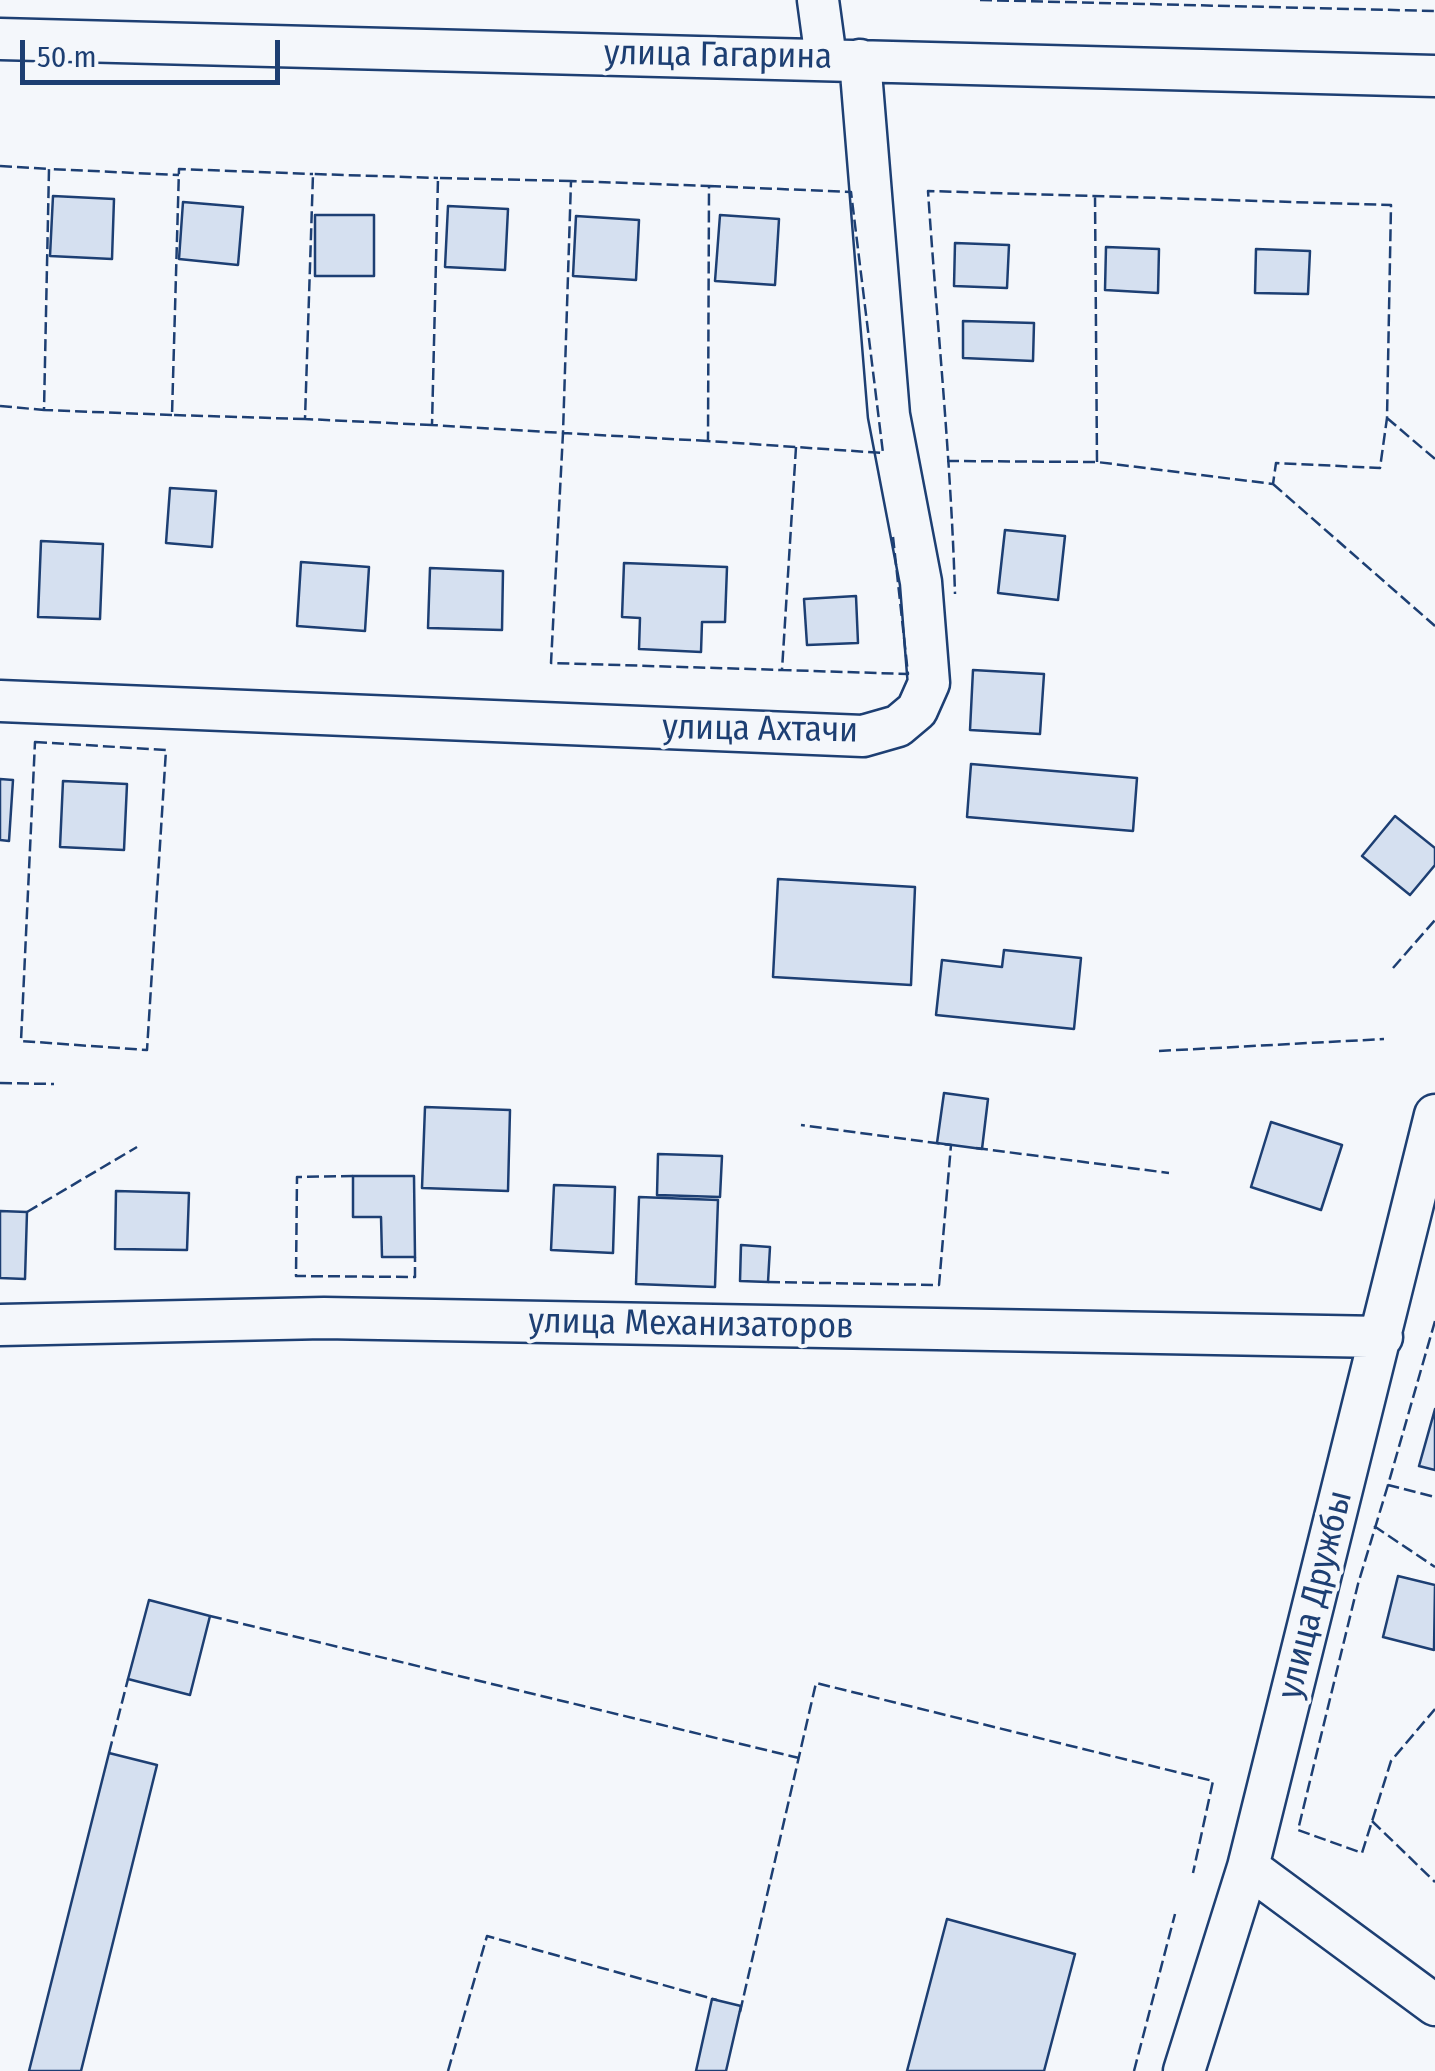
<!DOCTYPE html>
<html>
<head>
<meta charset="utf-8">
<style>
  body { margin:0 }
  #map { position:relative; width:1435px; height:2071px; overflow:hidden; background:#f4f7fb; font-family:"Fira Sans Condensed",sans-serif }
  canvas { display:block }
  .scale { position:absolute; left:20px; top:40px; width:260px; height:45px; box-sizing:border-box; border:5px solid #1d3f73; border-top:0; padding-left:12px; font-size:30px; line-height:35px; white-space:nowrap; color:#1d3f73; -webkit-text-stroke:8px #f4f7fb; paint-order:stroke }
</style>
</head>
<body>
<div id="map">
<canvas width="1435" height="2071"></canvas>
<div class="scale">50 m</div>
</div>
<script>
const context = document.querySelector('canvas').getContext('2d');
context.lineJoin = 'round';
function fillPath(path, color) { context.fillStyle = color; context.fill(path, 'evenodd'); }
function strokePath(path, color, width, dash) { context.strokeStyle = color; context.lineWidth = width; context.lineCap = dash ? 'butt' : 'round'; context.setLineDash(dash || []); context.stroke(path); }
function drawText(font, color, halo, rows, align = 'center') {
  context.font = font + ' "Fira Sans Condensed",sans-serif'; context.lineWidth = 8; context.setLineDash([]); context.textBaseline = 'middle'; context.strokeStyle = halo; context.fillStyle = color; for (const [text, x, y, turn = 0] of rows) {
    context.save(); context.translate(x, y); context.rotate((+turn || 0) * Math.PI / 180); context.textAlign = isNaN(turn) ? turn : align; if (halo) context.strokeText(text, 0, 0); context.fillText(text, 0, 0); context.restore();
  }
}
const building = new Path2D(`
  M53 196 114 199 112 259 50 256Z
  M183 202 243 207 238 265 179 259Z
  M448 206 508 209 505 270 445 267Z
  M315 215H374V276H315Z
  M720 215 779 219 775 285 715 281Z
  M576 216 639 220 636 280 573 276Z
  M955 243 1009 245 1007 288 954 286Z
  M1106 247 1159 249 1158 293 1105 290Z
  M1256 249 1310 251 1308 294 1255 293Z
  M963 321 1034 323 1033 361 963 358Z
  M170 488 216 491 212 547 166 543Z
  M1005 530 1065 536 1058 600 998 593Z
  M41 541 103 544 100 619 38 617Z
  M301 562 369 567 365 631 297 626Z
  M624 563 727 567 725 622H702L701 652 639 649 640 618 622 617Z
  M430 568 503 571 502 630 428 628Z
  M856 596 858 643 807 645 804 599Z
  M973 670 1044 674 1040 734 970 730Z
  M971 764 1137 778 1133 831 967 817Z
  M0 779 13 780 9 841 0 840Z
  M63 781 127 784 124 850 60 847Z
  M1395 816 1435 848V865L1410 895 1362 856Z
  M778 879 915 887 911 985 773 977Z
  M1004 950 1081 958 1074 1029 936 1015 942 960 1002 967Z
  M944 1093 988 1099 982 1149 937 1143Z
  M425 1107 510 1110 508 1191 422 1188Z
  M1271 1122 1342 1145 1321 1210 1251 1187Z
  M658 1154 722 1156 720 1197 657 1195Z
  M353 1176H414L415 1257H382L381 1217H353Z
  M554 1185 615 1187 613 1253 551 1250Z
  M116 1191 189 1193 187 1250 115 1249Z
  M639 1197 718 1200 715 1287 636 1284Z
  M0 1211 27 1212 25 1279 0 1278Z
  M741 1245 770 1247 768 1282 740 1281Z
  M1435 1409V1470L1419 1466Z
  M1398 1576 1435 1585 1434 1650 1383 1637Z
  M149 1600 210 1616 190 1695 128 1679Z
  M109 1753 157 1765 81 2071H29Z
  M947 1919 1075 1954 1044 2071H907Z
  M712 1999 741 2006 726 2071H696Z`);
fillPath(building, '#d5e0f0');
strokePath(building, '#1d3f73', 2.5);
const minor = new Path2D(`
  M818 0 826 59
  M0 39 1435 76
  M0 701 863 736 898 726 917 710 929 683 921 582 889 415 860 60
  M0 1325 324 1318 1382 1337
  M1248 1867 1435 2005
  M1184 2071 1248 1867 1435 1115`);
strokePath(minor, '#1d3f73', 45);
strokePath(minor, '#f4f7fb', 40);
strokePath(new Path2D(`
  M980 0 1435 11
  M0 166 49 169
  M571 181 438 178 432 425 563 433 551 663 782 670
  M709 186 851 192 883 453 708 441Z
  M1095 195 1097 462
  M0 406 44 410
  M172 415 44 410 49 169 179 175
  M1387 418 1435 459
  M305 419 172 415 179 169 313 174
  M432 425 305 419 313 174 438 178
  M708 441 563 433 571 181 709 186
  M796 447 782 670 908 674 893 537
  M947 461 1097 462 1273 484 1276 463 1380 468 1387 418 1391 205 928 191C937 325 951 459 955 594
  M1273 484 1435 626
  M35 742 166 750 147 1050 21 1041Z
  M1393 968 1435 920
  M1159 1051 1384 1039
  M0 1083 54 1084
  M976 1148 1169 1173
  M353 1176 297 1177 296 1276 415 1277V1257
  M27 1212 137 1147
  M768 1282 939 1285 951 1145 801 1125
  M1435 1321 1388 1485 1435 1497
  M1388 1485 1358 1584 1298 1830 1362 1853 1391 1761 1435 1709
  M1374 1526 1435 1567
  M210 1616 799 1758
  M109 1753 128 1679
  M1372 1821 1435 1882
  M740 2012 816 1683 1213 1781 1193 1873
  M448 2071 487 1936 717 2000
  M1134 2071 1175 1914`), '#1d3f73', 2.5, [12, 5]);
drawText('35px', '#1d3f73', '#f4f7fb', [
  ["улица Гагарина",718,56,1],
  ["улица Ахтачи",760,730,1],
  ["улица Механизаторов",691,1325,1],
  ["улица Дружбы",1316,1595,-76]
]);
</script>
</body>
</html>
